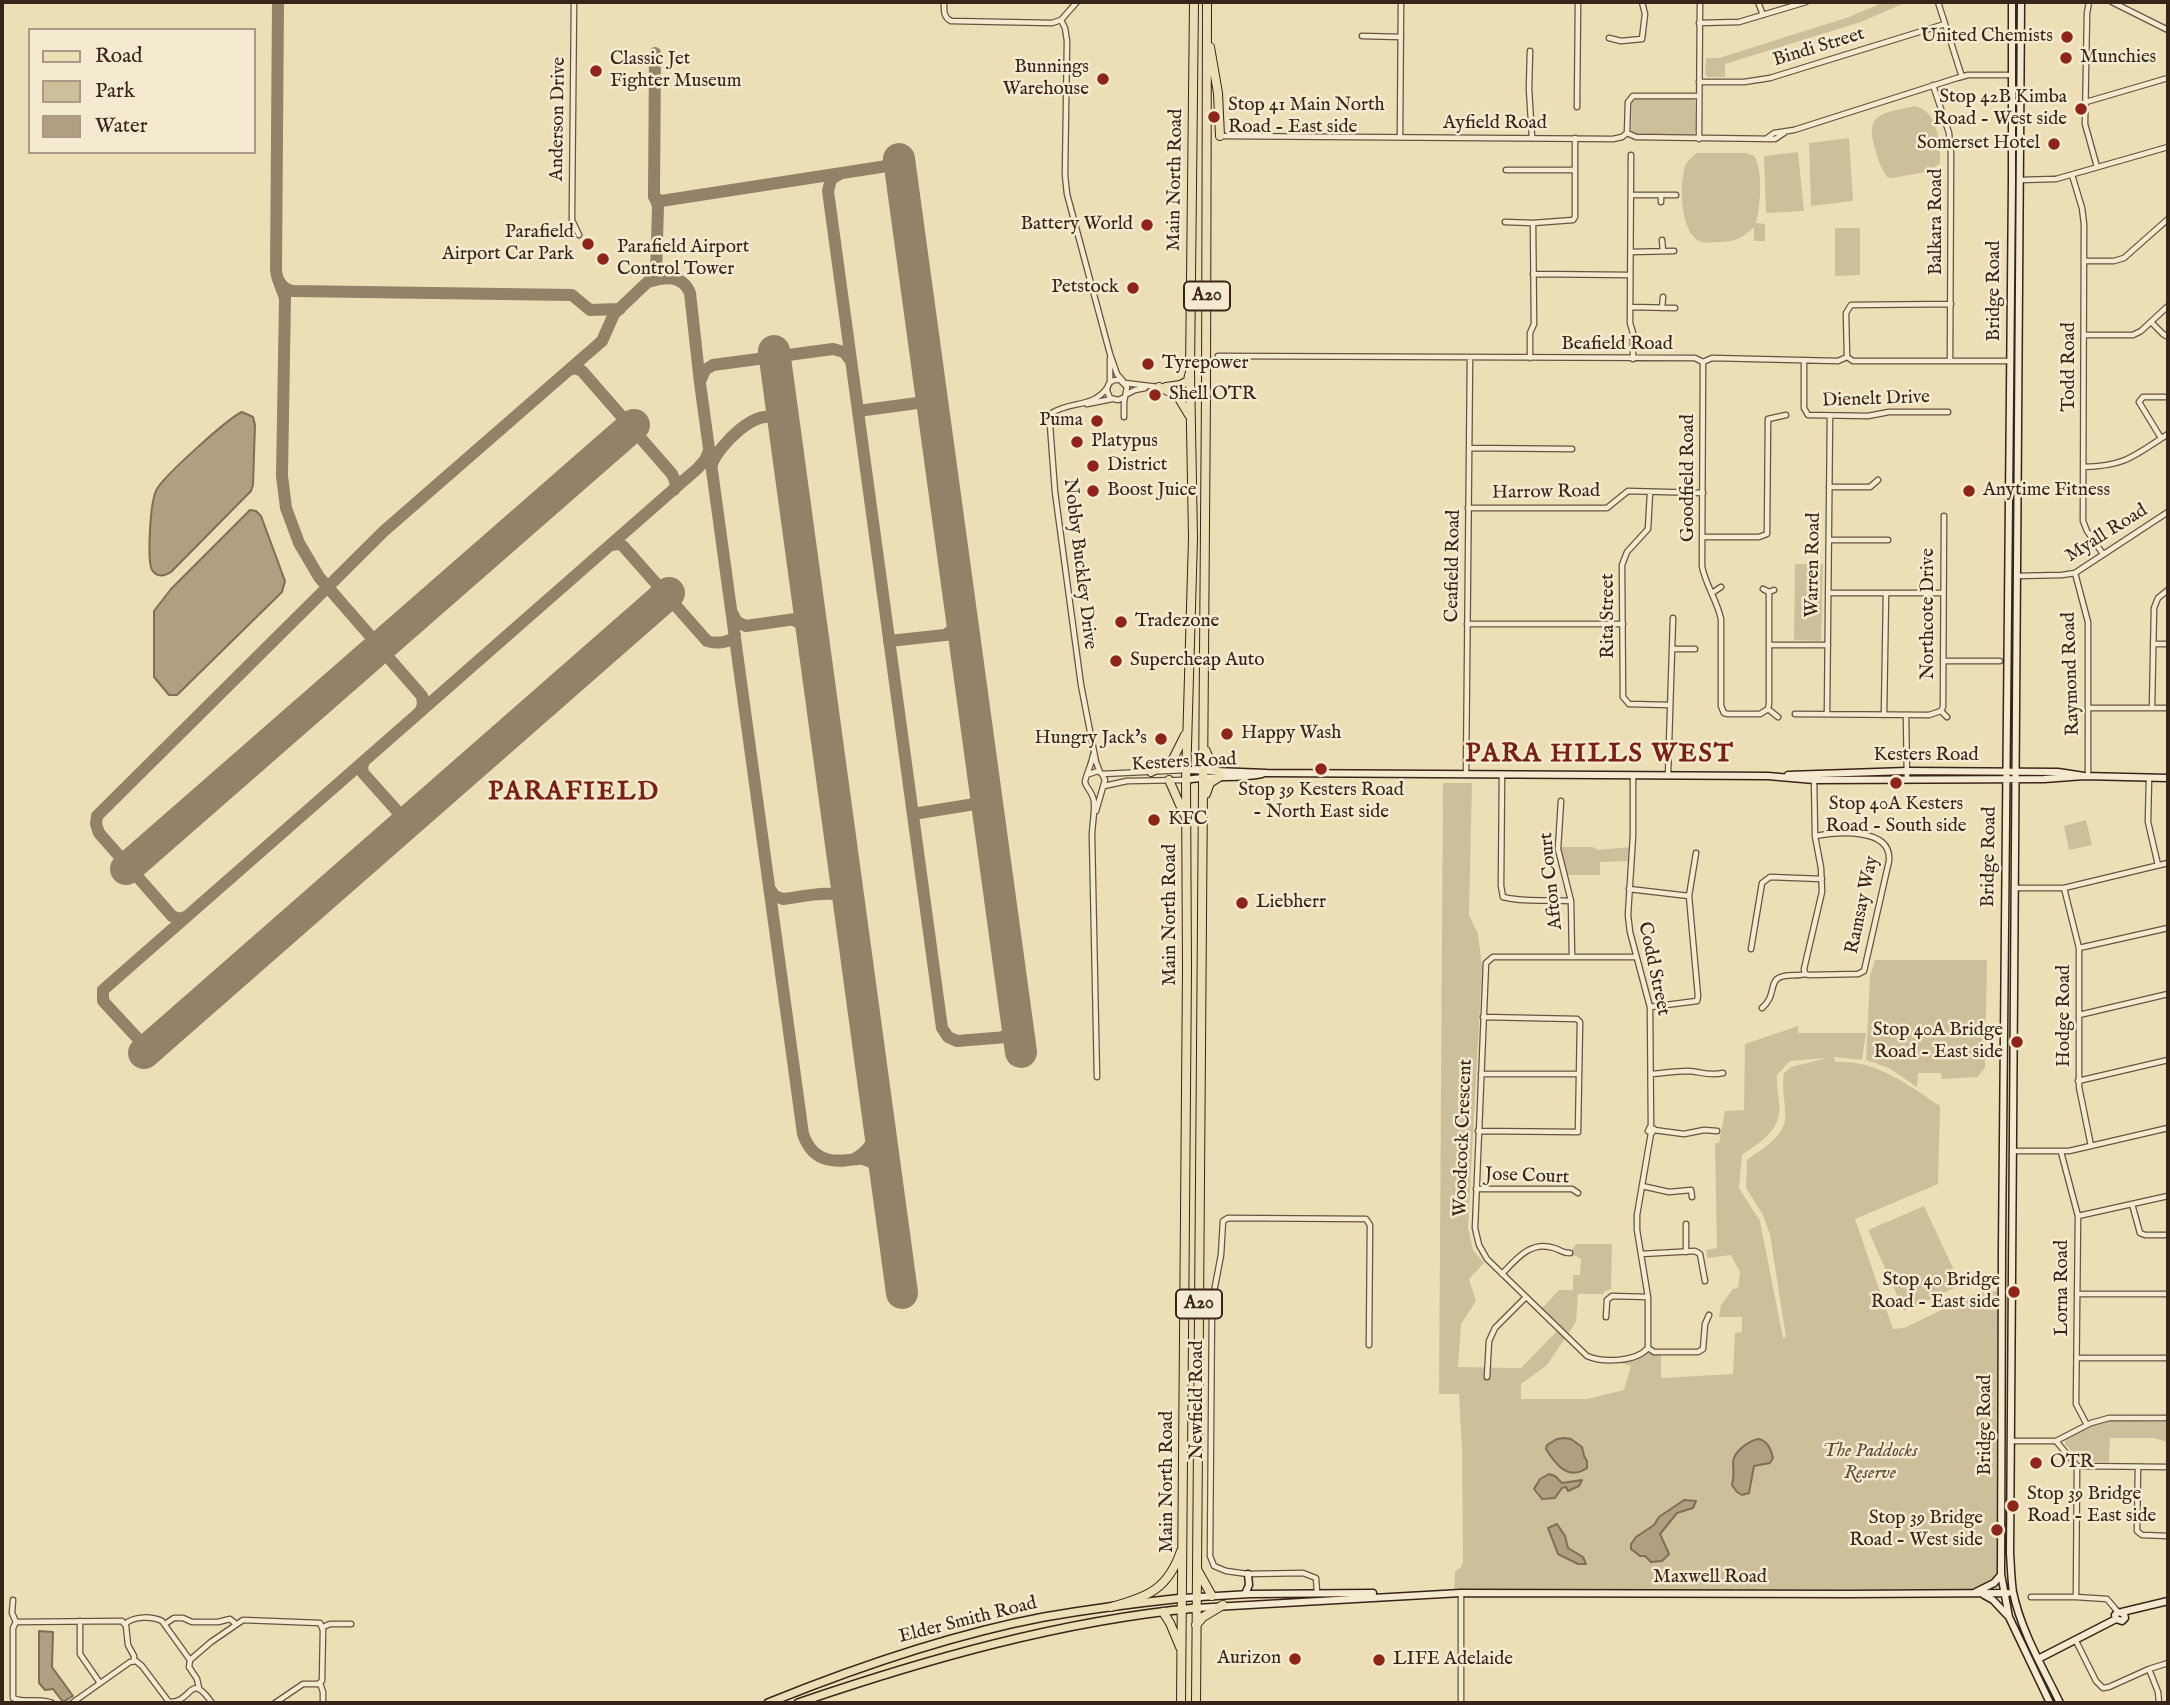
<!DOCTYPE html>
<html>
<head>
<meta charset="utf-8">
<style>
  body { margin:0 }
  #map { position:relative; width:2170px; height:1705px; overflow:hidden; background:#eddfb5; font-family:"IM FELL English",serif }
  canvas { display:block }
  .frame { position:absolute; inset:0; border:4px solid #39241a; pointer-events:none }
  .legend { position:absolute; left:28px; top:28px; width:228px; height:126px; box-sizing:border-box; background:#f3eacf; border:2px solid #a99b87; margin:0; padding:9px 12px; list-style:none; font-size:21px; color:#39241a }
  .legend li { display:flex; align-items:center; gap:14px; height:35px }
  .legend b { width:35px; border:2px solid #a99b87 }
</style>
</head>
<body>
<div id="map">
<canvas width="2170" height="1705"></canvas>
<div class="frame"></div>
<ul class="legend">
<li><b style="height:9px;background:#eddfb5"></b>Road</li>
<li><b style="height:19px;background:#cebf9b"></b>Park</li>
<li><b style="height:19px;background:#b09f80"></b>Water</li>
</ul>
</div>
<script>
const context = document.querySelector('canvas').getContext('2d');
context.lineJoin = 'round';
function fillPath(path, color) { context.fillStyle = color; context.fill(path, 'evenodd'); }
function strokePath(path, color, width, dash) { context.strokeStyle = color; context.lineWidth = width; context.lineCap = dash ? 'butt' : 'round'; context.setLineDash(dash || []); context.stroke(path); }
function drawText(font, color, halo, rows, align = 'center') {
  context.font = font + ' "IM FELL English",serif'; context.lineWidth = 5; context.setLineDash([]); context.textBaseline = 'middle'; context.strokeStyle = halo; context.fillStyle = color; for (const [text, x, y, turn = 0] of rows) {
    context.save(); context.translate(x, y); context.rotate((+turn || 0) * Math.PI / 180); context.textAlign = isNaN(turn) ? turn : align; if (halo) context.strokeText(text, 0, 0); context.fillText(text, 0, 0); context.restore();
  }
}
fillPath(new Path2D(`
  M1884 2H1907L1861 22 1725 64V77H1708L1705 74 1706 58H1719L1849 17Z
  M1637 98 1692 99 1695 101 1696 130 1693 135H1634L1631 133 1632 102Z
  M1914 106C1937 109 1941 143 1940 163L1931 171 1892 178 1887 177C1880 167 1877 156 1874 145 1864 111 1888 113 1914 106Z
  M1849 138 1853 201 1811 206 1809 143Z
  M1798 152 1804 211 1766 213 1764 156Z
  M1697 153H1746L1754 156C1764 171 1760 207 1756 223L1765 224V241H1754V227C1744 237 1735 242 1720 242 1714 242 1705 244 1699 241 1680 231 1680 187 1684 170 1685 162 1691 158 1697 153Z
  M1835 228H1860V275L1835 276Z
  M1795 564H1823L1821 641 1794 640Z
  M1443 783H1472L1469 915 1478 934 1482 967 1468 1227 1473 1250 1484 1263 1469 1279 1476 1301 1461 1324 1458 1367 1521 1368 1559 1329 1540 1310 1559 1290H1573V1275H1580L1581 1259 1570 1253 1576 1244H1612L1611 1289 1605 1291 1603 1294H1578L1576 1322 1547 1365 1521 1384V1399H1587L1624 1390 1631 1366 1617 1362 1649 1353 1661 1355V1378L1733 1374 1735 1333 1742 1332V1317H1719L1721 1305 1733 1289 1738 1288 1740 1272 1731 1255 1707 1258 1706 1250 1717 1248 1715 1143H1719L1725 1111 1744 1110 1745 1044 1798 1026V1033H1866L1862 1060 1834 1057 1835 1062C1875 1059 1908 1085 1940 1106L1938 1184 1855 1219 1893 1329 1904 1328 1979 1292 2002 1291V1585L1991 1593H1454L1455 1571 1460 1568 1463 1563 1462 1450 1459 1394H1439ZM1827 1058 1791 1067 1784 1073C1781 1088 1786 1103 1785 1119 1784 1137 1760 1150 1747 1160L1746 1188 1763 1215 1770 1235 1786 1337 1783 1338 1760 1221 1739 1188 1742 1155C1757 1144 1776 1134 1779 1114 1781 1102 1776 1088 1777 1075L1790 1061Z
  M2086 820 2092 845 2069 850 2064 826Z
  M1558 847H1593L1597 850 1631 847 1630 861 1600 862V875H1565Z
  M1875 960H1987L1985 1067 1978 1077 1942 1079 1941 1073H1918L1917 1087 1889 1068 1866 1060 1870 976Z
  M1924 1206 1961 1285 1904 1311 1868 1230Z
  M2112 1421 2168 1422V1442L2154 1438H2110L2109 1462 2081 1461 2065 1444V1440L2094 1425Z`), '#cebf9b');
const water = new Path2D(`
  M242 412 253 417 255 425 253 485 251 491 171 572C165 576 157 578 152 570 147 560 150 500 157 489 164 476 228 418 242 412Z
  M250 510 256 511 261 516 285 581 282 592 177 695H169L154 677V611L171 589Z
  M1564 1438 1571 1439 1582 1447 1584 1456 1587 1461V1468C1568 1481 1556 1465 1546 1449L1547 1445 1557 1439Z
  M1758 1439C1767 1440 1771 1449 1773 1458L1770 1463 1754 1466 1749 1493 1742 1495 1737 1492 1732 1485C1735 1473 1733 1471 1733 1462 1734 1451 1749 1441 1758 1439Z
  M1549 1474 1555 1476 1562 1483 1582 1480 1579 1486 1568 1491 1566 1487 1562 1488 1555 1498 1542 1499 1534 1489 1540 1479Z
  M1684 1500 1696 1501 1693 1508 1677 1513 1660 1534 1669 1554 1662 1561 1651 1562 1645 1556H1640L1631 1549V1544L1636 1537 1654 1525 1659 1517Z
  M1557 1524 1565 1536 1568 1548 1583 1557 1586 1564H1578L1558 1554 1548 1528Z
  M39 1631 53 1632 52 1667 73 1696 63 1702 53 1689 45 1690 39 1683Z`);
fillPath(water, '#b09f80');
strokePath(water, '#806e57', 2);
strokePath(new Path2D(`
  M278 2 276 270C277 281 282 289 293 291L572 295 590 310 620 309
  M884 166 895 170 902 179
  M841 173 831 179 828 191 942 1028 948 1037 957 1041 1019 1036
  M654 197 661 201 900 164
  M279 282 285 298 282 476 286 508 299 543 319 577 372 638C387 645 396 632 408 623
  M648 282C665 277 682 274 690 293L700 383 803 1134C815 1169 843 1161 871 1157
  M760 359C782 364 779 393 782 412
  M569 370 575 368 582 371 672 474 676 483 674 490
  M701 379 705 370 713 365 833 349 844 352 851 361
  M858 411 932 401
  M608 447C618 438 628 432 622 417
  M712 464C718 446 760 403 778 421 788 429 789 461 790 474
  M611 545 618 544 623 546 707 641C715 644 731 643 735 635
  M732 613 737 622 746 626 802 618 808 608 802 556
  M644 615C654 607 662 597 675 605
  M795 621C818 626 816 663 819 683
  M948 633C964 624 960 611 958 594
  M889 641 954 634 964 643 968 667
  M353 670C364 662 373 650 387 656L422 696 423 705 420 712
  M364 761 362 767 363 773 398 812C405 828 391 836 380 846
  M398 812C412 822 422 808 434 799
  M913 814 987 802
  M119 856C134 867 145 852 157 842
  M769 888 775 896 783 899C797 898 838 887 846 900 853 909 854 941 856 953
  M832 894 840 889 844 879 839 828
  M185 917 179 919 172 916 99 833 96 824 97 816 384 531 602 341 614 314 656 274 658 206 654 195 655 53
  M170 1030 153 1043 141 1042 103 1001V990L698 468 705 460 709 451
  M1002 1037C1022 1029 1014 1006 1012 989
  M854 1159C887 1142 876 1108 873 1078
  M863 1159C892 1165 889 1202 893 1225`), '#938268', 12);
strokePath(new Path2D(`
  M899 159 1021 1052
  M774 351 902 1293
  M126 869 634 425
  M144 1053 669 593`), '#938268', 32);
const street = new Path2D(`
  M574 2 572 210V220L579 235
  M944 2C944 10 943 17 951 21L1052 23 1061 20
  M1077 2 1061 20 1065 28 1067 41 1065 175 1067 194 1110 354 1117 374 1123 381
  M1758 2 1763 15
  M1938 2 1962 77
  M2089 2 2087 13 2085 124 2097 167
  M2112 2 2168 30
  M1699 23 1739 22 1806 2
  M1362 36 1401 37
  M1609 38 1621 41 1642 39 1645 14 1642 2
  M1530 51 1529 89 1532 138
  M1699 82H1744L1770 78 1945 24
  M1933 85 1949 133 1951 154 1950 361
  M2086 102 2168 78
  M1577 107 1578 2
  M1627 133 1636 137 1775 139 1784 133
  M1627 133 1628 102 1633 96H1698
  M1221 136 1613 139 1622 137 1627 133
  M1400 137 1401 2
  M1767 138 1774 133 1794 130 1957 78 1968 75H2012
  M1699 139 1700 2
  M1631 155 1630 323 1633 333V359
  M1506 170H1575
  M2072 175 2082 208 2084 224 2083 521 2087 531 2103 554
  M2020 180 2056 179 2168 147
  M1631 195H1676
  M1661 202V195
  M1505 222 1533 223 1573 220 1575 217V138
  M1662 240 1663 251
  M1631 252 1674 251
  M2085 261H2114L2124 258 2168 219
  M1533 274 1630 275
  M1631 307 1675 308
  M1662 308 1663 297
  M2151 322 2163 334 2168 337
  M2084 335H2133L2141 331 2168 306
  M1218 356 1695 358 1703 362 1712 358 1838 361 1847 357 1853 361H2011
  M1847 357 1846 313 1851 305 1951 304
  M1530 358V333L1534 324 1533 223
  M1804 360V408L1808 415 1868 416 1889 412H1948
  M1703 362 1702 566C1705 584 1717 600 1721 619V706L1724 713 1728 714H1760L1768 709
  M1110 381V358
  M1125 383 1158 387
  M1127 394 1135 390 1145 388
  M1087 404 1112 399
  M1124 417V402L1127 387 1120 380C1112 379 1107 383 1107 391L1110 398 1118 400 1125 397
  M2161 438 2139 402 2143 397H2168
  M1469 448 1572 449
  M2083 467C2126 466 2134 456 2168 434
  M1829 487H1870L1878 480
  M1650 493 1648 529 1627 552 1622 565 1623 697 1629 704 1670 705
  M1468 508H1607L1628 491 1703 493
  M1702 537H1759L1767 534 1768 419 1786 415
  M1829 540H1888
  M2075 573 2088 622V776
  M2017 576 2062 575 2075 573 2168 512
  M1763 589 1769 592 1774 590
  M1712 593 1721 587
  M1828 593H1943
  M1467 624H1623
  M2153 644H2168
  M1769 645H1828
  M1672 649H1695
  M1943 661H2000
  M2089 708H2168
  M2152 708 2154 608 2158 598 2168 590
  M1768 709 1769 704V592
  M1768 709 1778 717
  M1941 711 1947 717
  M1795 714 1929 715 1941 711 1943 707 1944 516
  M1827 714 1830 416
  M1884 715 1886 593
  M1906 715 1907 780
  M1093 755C1092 764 1085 777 1085 782 1086 788 1093 792 1094 802 1095 813 1092 825 1092 836L1097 1077
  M1100 772 1096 762 1081 685 1055 492 1050 425 1052 413C1070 401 1093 408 1107 388
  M1089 774 1098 771 1102 774 1105 780 1096 811
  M1102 774 1185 770
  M1466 774 1470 358
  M1502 774 1501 886 1503 897C1525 903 1549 899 1571 901
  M1633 775V836L1628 915 1630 932 1650 1007 1651 1127
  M1668 775 1673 618
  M1814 777 1815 836 1821 868 1822 892 1804 969 1805 974 1809 975 1858 974 1864 971 1889 861C1892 827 1837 832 1815 836
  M2149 778 2148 822 2158 865
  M1104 786 1127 781 1186 780
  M1561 801 1558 849 1571 901 1572 957
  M2015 888H2064L2168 863
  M2064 888 2079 948V1087L2091 1146
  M1629 889 1689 896
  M2079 948 2168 928
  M1751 949 1762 883 1770 877 1822 879
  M1636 957H1493L1486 963 1475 1228 1479 1245 1487 1259 1587 1356C1603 1363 1636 1362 1648 1348
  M1650 1007 1697 1001 1698 996 1689 896 1696 853
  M1762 1008C1775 997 1770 985 1777 979 1784 973 1797 977 1805 974
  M2079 1015 2168 994
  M1481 1074H1579
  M1652 1074C1664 1073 1676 1071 1688 1071 1702 1072 1709 1076 1723 1073
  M2078 1081 2168 1060
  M1650 1127 1654 1129 1652 1133 1648 1131Z
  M1654 1130 1684 1134 1704 1130 1717 1131
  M1478 1131 1578 1132 1580 1022 1577 1019 1483 1017
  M2013 1151H2069L2168 1128
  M2061 1152 2078 1216 2076 1404 2087 1425
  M1642 1186 1669 1192 1691 1190 1692 1197
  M1476 1189H1572L1578 1193
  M2132 1204 2140 1233 2145 1235H2168
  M2078 1216 2168 1196
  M1686 1252V1224
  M1641 1254 1695 1251 1700 1254 1705 1281
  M1502 1274C1516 1259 1531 1240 1554 1248 1561 1250 1562 1253 1570 1253
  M2077 1294H2168
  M1606 1317 1607 1300 1612 1296 1648 1297
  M1648 1348V1297L1637 1230V1215L1651 1133
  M1648 1348 1654 1352H1698L1703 1349 1705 1324 1709 1315
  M2077 1358H2168
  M1487 1377 1489 1341 1495 1328 1526 1297
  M2011 1441H2056L2091 1423 2109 1418H2168
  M2056 1441 2077 1466 2076 1597 2107 1599 2118 1612
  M2077 1466 2168 1467
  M2138 1467 2137 1531 2142 1535 2168 1536
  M1317 1592 1316 1578 1303 1573 1248 1574 1226 1571 1214 1566 1210 1556 1212 1302 1221 1255 1223 1221 1228 1218 1366 1219 1370 1225 1369 1345
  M1461 1593V1703
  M2031 1597H2076
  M13 1600 12 1613 16 1622
  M80 1621V1654L100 1683
  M125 1624C134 1616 151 1616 162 1621L190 1660 189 1667 197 1679 199 1688
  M165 1624 174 1618H183L192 1622H218L230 1619 236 1624
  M323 1627 330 1624H351
  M2076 1641 2096 1681 2103 1688 2109 1687 2149 1669 2168 1663
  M190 1660 211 1642 243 1620 320 1623 323 1630 322 1681 318 1684H303L275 1703
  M2149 1669 2158 1692 2159 1703
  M320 1683 323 1692V1703
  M52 1703C40 1697 24 1704 13 1698V1628L16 1622 122 1621 126 1626 128 1645 134 1656V1661
  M72 1703 130 1662 136 1661 142 1666 169 1702C193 1703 189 1670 212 1703`);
const secondary = new Path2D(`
  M2012 2V180L2002 1247 2001 1574 2009 1617 2050 1703
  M2021 2 2010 1553C2011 1566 2011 1579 2013 1592 2021 1631 2043 1668 2060 1703
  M1187 770 1267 773 1768 776 1814 780 2044 779 2084 776 2168 778
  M1788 775 1907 771 2058 772 2084 776
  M1186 780C1211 775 1237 779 1262 774
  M1976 1592 1994 1583 2001 1575
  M1245 1594 1249 1585 1248 1574
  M1984 1595 1993 1600 2007 1615
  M1183 1598 1250 1594 1373 1593
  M1196 1608 1461 1593 1848 1594 2008 1593
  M2122 1612 2168 1601
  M2038 1659 2116 1619 2122 1621 2125 1618 2124 1614 2118 1612 2115 1615 2116 1619`);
const primary = new Path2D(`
  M768 1703C857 1667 949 1635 1044 1617 1090 1609 1136 1603 1183 1598
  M798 1703C927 1659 1060 1621 1196 1608`);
const highway = new Path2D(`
  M1210 47 1218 93 1220 136
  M1159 387 1177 395 1189 415
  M1166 387 1180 385 1188 381 1189 375
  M1206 751 1212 766 1217 771
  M1151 772 1172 761 1185 735
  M1169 780 1184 814
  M1206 794 1210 783 1221 776
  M1198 1571 1212 1596
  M1111 1607C1148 1597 1168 1589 1181 1551
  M1163 1612 1170 1623 1180 1647
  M1196 1625 1203 1617 1223 1605
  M1181 1703 1187 969 1186 780 1193 538 1190 372 1194 2
  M1196 1703 1206 393 1207 2`);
strokePath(street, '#665341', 7);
strokePath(secondary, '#39241a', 9);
strokePath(primary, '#39241a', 10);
strokePath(highway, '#39241a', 10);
strokePath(street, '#f3eacf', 4.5);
strokePath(secondary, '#f3eacf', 6);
strokePath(primary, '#eddfb5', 7);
strokePath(highway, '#eddfb5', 8);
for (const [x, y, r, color] of [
  [2067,37,7,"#8f2418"],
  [2066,58,7,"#8f2418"],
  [596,71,7,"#8f2418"],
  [1103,79,7,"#8f2418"],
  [2081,109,7,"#8f2418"],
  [1214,117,7,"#8f2418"],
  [2054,144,7,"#8f2418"],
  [1147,225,7,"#8f2418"],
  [588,244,7,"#8f2418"],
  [603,259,7,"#8f2418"],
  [1133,288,7,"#8f2418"],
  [1148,364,7,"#8f2418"],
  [1155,395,7,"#8f2418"],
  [1097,421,7,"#8f2418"],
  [1077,442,7,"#8f2418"],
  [1093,466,7,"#8f2418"],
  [1093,491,7,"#8f2418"],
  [1969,491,7,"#8f2418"],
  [1121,622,7,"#8f2418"],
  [1116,661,7,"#8f2418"],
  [1227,734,7,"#8f2418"],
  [1161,739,7,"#8f2418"],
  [1321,769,7,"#8f2418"],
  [1896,783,7,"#8f2418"],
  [1154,820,7,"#8f2418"],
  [1242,903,7,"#8f2418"],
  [2017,1042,7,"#8f2418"],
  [2014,1292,7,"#8f2418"],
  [2036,1463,7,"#8f2418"],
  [2013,1506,7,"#8f2418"],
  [1997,1530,7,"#8f2418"],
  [1295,1659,7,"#8f2418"],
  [1379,1660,7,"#8f2418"]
]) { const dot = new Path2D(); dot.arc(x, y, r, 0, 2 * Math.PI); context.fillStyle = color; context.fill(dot); strokePath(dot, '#f3eacf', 2.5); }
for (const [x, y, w] of [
  [1207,296,46],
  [1199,1304,46]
]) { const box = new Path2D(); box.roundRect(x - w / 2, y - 14.5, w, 29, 5); context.fillStyle = '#f3eacf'; context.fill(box); strokePath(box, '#39241a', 2); }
drawText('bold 18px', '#39241a', null, [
  ["A20",1207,296],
  ["A20",1199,1304]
]);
drawText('19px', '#39241a', '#f3eacf', [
  ["United Chemists",2053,37,"right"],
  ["Munchies",2080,58],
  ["Classic Jet",610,60],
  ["Fighter Museum",610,82],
  ["Bunnings",1089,68,"right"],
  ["Warehouse",1089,90,"right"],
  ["Stop 42B Kimba",2067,98,"right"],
  ["Road - West side",2067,120,"right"],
  ["Stop 41 Main North",1228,106],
  ["Road - East side",1228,128],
  ["Somerset Hotel",2040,144,"right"],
  ["Battery World",1133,225,"right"],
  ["Parafield",574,233,"right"],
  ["Airport Car Park",574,255,"right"],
  ["Parafield Airport",617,248],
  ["Control Tower",617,270],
  ["Petstock",1119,288,"right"],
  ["Tyrepower",1162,364],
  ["Shell OTR",1169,395],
  ["Puma",1083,421,"right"],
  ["Platypus",1091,442],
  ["District",1107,466],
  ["Boost Juice",1107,491],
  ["Anytime Fitness",1983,491],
  ["Tradezone",1135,622],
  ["Supercheap Auto",1130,661],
  ["Happy Wash",1241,734],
  ["Hungry Jack's",1147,739,"right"],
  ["Stop 39 Kesters Road",1321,791,"center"],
  ["- North East side",1321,813,"center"],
  ["Stop 40A Kesters",1896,805,"center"],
  ["Road - South side",1896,827,"center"],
  ["KFC",1168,820],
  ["Liebherr",1256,903],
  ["Stop 40A Bridge",2003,1031,"right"],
  ["Road - East side",2003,1053,"right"],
  ["Stop 40 Bridge",2000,1281,"right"],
  ["Road - East side",2000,1303,"right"],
  ["OTR",2050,1463],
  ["Stop 39 Bridge",2027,1495],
  ["Road - East side",2027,1517],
  ["Stop 39 Bridge",1983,1519,"right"],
  ["Road - West side",1983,1541,"right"],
  ["Aurizon",1281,1659,"right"],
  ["LIFE Adelaide",1393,1660]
], 'left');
drawText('19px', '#39241a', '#f3eacf', [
  ["Bindi Street",1819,48,-17],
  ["Anderson Drive",559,119,-89],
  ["Ayfield Road",1495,124],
  ["Main North Road",1176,180,-89],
  ["Balkara Road",1937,222,-90],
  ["Bridge Road",1995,291,-90],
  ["Beafield Road",1617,345],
  ["Todd Road",2070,367,-90],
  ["Dienelt Drive",1876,400,-2],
  ["Goodfield Road",1689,478,-90],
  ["Harrow Road",1546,493,-1],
  ["Myall Road",2107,534,-32],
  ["Nobby Buckley Drive",1079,564,83],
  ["Warren Road",1814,565,-89],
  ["Ceafield Road",1454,566,-89],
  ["Northcote Drive",1929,614,-90],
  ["Rita Street",1609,616,-90],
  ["Raymond Road",2072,674,-92],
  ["Kesters Road",1926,756],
  ["Kesters Road",1184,763,-3],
  ["Bridge Road",1990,857,-89],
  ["Afton Court",1552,881,-96],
  ["Ramsay Way",1863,905,-78],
  ["Main North Road",1171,915,-90],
  ["Codd Street",1653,969,78],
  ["Hodge Road",2065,1016,-90],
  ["Woodcock Crescent",1464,1138,-88],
  ["Jose Court",1527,1177,2],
  ["Lorna Road",2063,1288,-90],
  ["Newfield Road",1198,1400,-90],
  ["Bridge Road",1986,1425,-90],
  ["Main North Road",1168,1482,-90],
  ["Maxwell Road",1710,1578],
  ["Elder Smith Road",968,1621,-14]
]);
drawText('italic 19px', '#5e4b3a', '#f3eacf', [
  ["The Paddocks",1870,1452],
  ["Reserve",1870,1474]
]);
context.letterSpacing = '2px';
drawText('bold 26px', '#7a1f14', '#f3eacf', [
  ["PARA HILLS WEST",1600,756],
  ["PARAFIELD",574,794]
]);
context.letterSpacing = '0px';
</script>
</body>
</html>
